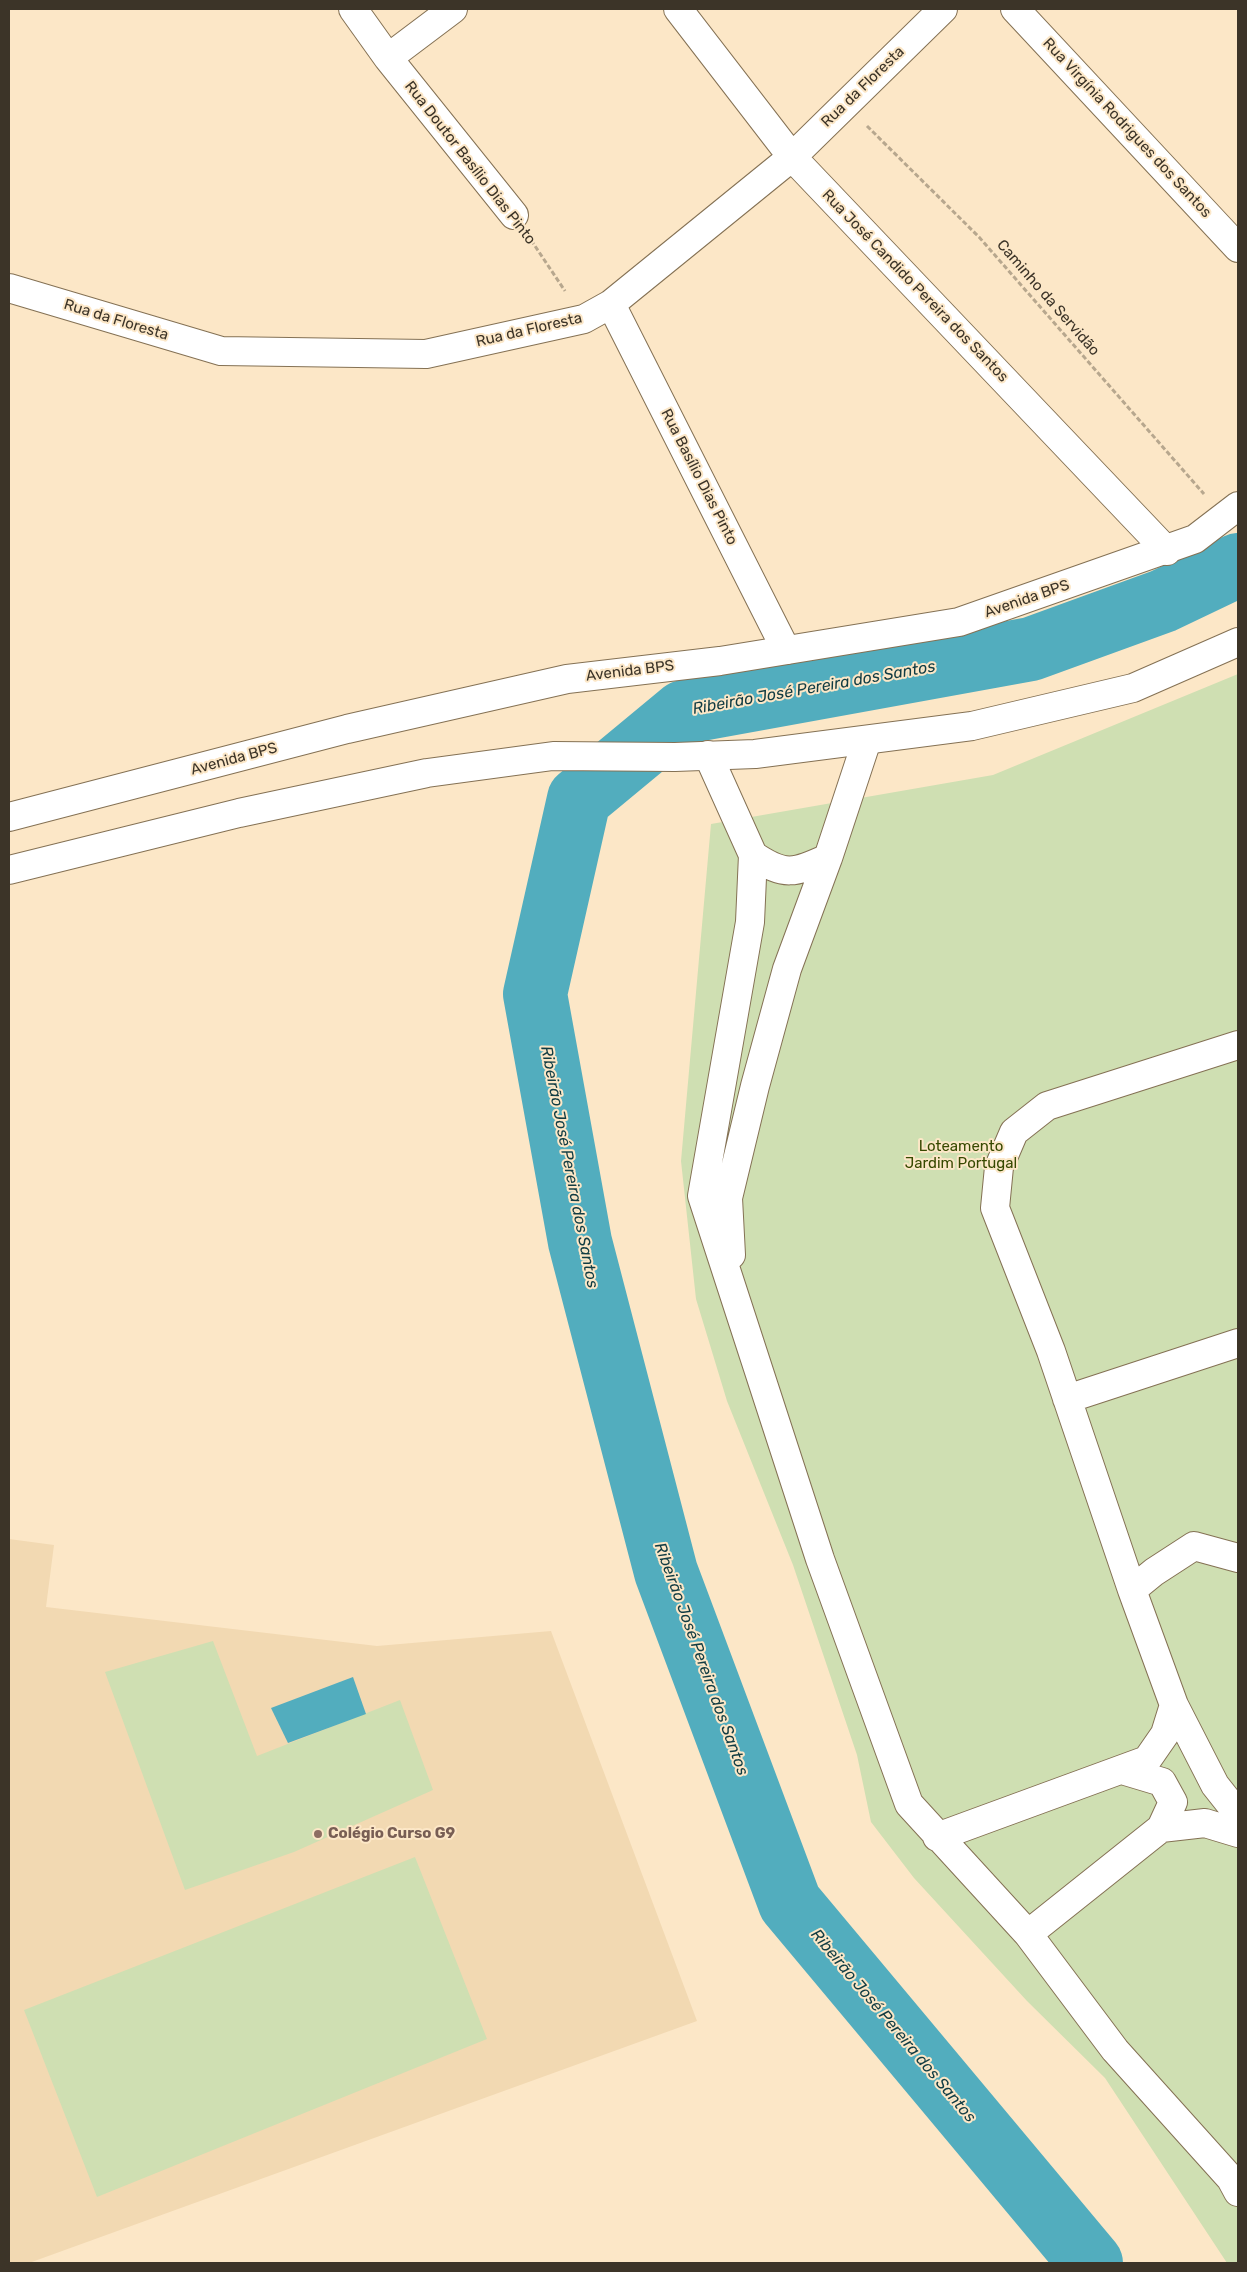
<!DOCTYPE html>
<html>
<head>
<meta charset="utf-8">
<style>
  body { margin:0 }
  #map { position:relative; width:1247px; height:2272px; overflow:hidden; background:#fce7c7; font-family:Rubik,sans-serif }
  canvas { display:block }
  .frame { position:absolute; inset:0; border:10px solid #3c3428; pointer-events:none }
</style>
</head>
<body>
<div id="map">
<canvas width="1247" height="2272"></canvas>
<div class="frame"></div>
</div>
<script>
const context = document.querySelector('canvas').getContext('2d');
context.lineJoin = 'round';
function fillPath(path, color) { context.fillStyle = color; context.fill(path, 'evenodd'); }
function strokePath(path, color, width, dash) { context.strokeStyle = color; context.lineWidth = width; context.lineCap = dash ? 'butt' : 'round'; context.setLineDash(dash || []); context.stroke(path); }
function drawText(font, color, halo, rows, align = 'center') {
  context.font = font + ' Rubik,sans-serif'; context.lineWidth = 4; context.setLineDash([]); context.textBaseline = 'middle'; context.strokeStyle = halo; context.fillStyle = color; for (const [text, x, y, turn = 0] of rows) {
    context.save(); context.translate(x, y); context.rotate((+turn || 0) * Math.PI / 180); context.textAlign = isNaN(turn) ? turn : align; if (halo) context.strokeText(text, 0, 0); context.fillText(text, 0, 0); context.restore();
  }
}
fillPath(new Path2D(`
  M9 1539 54 1545 46 1607 377 1646 551 1631 697 2021 29 2263H9Z`), '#f2d9b2');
fillPath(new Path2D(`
  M1238 674V2263H1227L1105 2078 1027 2001 914 1878 871 1822 857 1755 793 1565 727 1401 696 1299 681 1161 711 824 993 775Z
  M213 1641 257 1756 400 1700 433 1790 294 1852 185 1890 105 1672Z
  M415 1857 487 2039 97 2197 24 2010Z`), '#cfdfb2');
fillPath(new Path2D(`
  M353 1677 366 1714 288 1743 271 1708Z`), '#52adbe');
strokePath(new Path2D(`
  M1091 2263 790 1903 666 1572 580 1242 535 994 579 799 684 712 1031 649 1163 601 1238 565`), '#52adbe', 64);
const street = new Path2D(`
  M353 9 388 58 514 215
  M678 9 792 157 1167 551
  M1015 9 1238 248
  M388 58 453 9
  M9 288 221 351 426 354 584 319 611 304 792 157 943 9
  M611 304 786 650
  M708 755 753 855 750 922 702 1196 820 1559 909 1804 1028 1934 1115 2050 1231 2179 1238 2192
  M753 855C785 877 794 873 828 858
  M731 1255 728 1198 755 1086 787 969 828 858 867 740
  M1067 1399 1238 1343
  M1238 1558 1194 1546 1154 1572 1132 1590 1174 1705 1215 1785 1238 1814
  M1132 1590 1051 1351 995 1208 999 1167 1014 1132 1047 1106 1238 1045
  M1122 1770 1162 1782 1173 1802 1161 1828
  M937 1837 1147 1760 1165 1734 1174 1705
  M1028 1934 1161 1828 1205 1823 1238 1833`);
const secondary = new Path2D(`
  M9 817 347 729 567 679 720 661 959 622 1195 539 1238 506
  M9 870 239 813 427 773 553 756 675 757 755 754 972 726 1133 688 1238 642`);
strokePath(street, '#847154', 30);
strokePath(secondary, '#847154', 30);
strokePath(new Path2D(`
  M867 126 979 237 1204 494
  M531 240 565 291`), '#b7a78e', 3, [5, 2.5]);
strokePath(street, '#fff', 28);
strokePath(secondary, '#fff', 28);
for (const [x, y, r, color] of [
  [318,1834,5,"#8d6e63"]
]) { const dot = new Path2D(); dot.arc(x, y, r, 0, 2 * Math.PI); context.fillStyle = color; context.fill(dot); strokePath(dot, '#fce7c7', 2); }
drawText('15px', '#3c3428', '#fce7c7', [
  ["Rua da Floresta",863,87,-44],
  ["Rua Virgínia Rodrigues dos Santos",1127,128,47],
  ["Rua Doutor Basílio Dias Pinto",470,163,52],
  ["Rua José Candido Pereira dos Santos",915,286,46],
  ["Caminho da Servidão",1048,298,49],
  ["Rua da Floresta",116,320,17],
  ["Rua da Floresta",529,330,-13],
  ["Rua Basílio Dias Pinto",699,477,63],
  ["Avenida BPS",1027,599,-19],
  ["Avenida BPS",630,671,-7],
  ["Avenida BPS",234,759,-15]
]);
drawText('15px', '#374900', '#fce7c7', [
  ["Loteamento",961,1147],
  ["Jardim Portugal",961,1164]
]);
drawText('bold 15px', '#785e54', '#fce7c7', [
  ["Colégio Curso G9",328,1834]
], 'left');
drawText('italic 16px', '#113c43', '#fce7c7', [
  ["Ribeirão José Pereira dos Santos",814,688,-10],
  ["Ribeirão José Pereira dos Santos",569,1167,79],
  ["Ribeirão José Pereira dos Santos",701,1659,70],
  ["Ribeirão José Pereira dos Santos",893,2026,50]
]);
</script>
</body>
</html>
